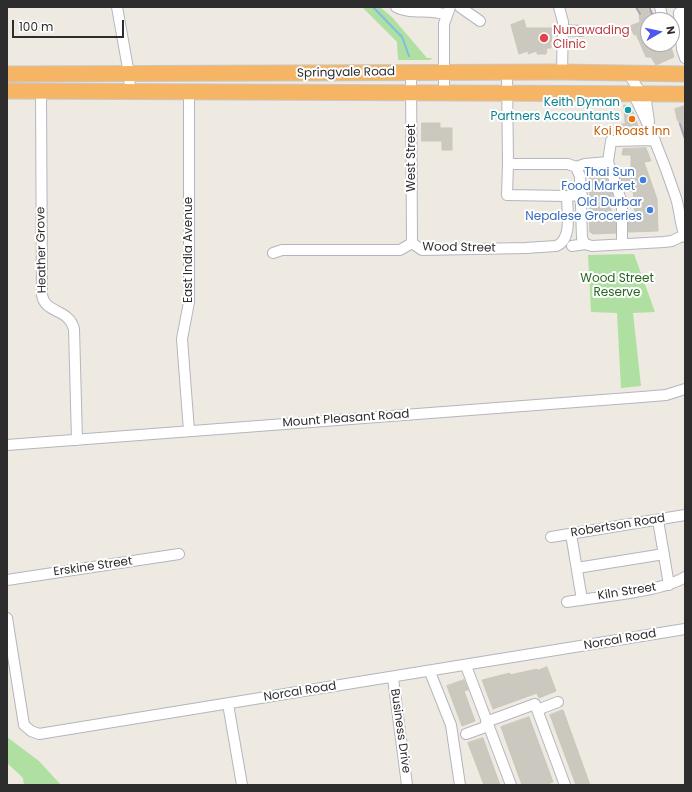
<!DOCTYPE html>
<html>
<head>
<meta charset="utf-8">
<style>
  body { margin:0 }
  #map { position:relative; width:692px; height:792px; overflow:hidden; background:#eeeae1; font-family:Poppins,sans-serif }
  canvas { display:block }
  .frame { position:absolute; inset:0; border:8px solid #2d2d2d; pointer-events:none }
  .north { position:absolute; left:640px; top:12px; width:40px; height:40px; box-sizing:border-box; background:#fff; border:1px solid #ababab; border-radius:50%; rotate:81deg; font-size:11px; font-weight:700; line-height:16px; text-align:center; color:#2d2d2d }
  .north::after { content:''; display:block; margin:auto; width:14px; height:18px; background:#4d57ef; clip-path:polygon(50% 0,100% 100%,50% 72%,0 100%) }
  .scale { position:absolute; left:12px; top:20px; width:112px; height:18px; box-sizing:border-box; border:2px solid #2d2d2d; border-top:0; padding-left:5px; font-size:12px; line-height:14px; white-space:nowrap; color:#2d2d2d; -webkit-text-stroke:3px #fff; paint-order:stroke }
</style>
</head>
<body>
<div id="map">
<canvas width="692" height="792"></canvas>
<div class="frame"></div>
<div class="north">N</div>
<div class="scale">100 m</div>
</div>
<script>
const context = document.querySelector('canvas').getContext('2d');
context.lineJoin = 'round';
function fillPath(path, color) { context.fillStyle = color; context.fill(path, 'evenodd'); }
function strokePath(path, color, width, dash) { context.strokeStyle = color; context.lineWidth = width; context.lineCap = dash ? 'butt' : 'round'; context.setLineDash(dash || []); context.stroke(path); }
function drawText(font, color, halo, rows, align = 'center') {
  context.font = font + ' Poppins,sans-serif'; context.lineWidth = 4; context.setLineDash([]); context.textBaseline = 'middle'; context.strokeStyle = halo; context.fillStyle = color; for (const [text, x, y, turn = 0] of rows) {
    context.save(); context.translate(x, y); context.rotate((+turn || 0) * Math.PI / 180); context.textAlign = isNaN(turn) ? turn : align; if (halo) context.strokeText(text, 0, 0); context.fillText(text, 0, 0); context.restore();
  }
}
fillPath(new Path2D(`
  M362 7H380L392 17 427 58H433L430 60H398L397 42Z
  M634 254 655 312 633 313 641 386 621 388 617 313 591 312 588 255Z
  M7 737 39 761 61 785H24L23 778 7 763Z`), '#afe0a2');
strokePath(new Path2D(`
  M373 7 402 37 409 56`), '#7cbee8', 2);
const building = new Path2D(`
  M638 7H646L656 20H648V44H670L674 57 656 65 651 57H646L636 34 634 35 630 26 640 22 639 15 641 14Z
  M524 20 526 28H552L551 48H547L546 54H537V51L528 54V51L519 54 511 25Z
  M624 105 631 107 641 134H619V127H621V124H625Z
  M685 106V134L677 119 675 109Z
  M422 123H440V128H452V150H442V141H422Z
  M646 148 651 161 644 162 657 199 658 231 628 232V215H635L634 199 633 191H629V184H622L620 176H622V170H631V155H622L623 149Z
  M590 174H605L613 196H611V214H616V233L593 234 590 232Z
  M547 667 556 691 539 698 537 693 493 709 482 680 510 673V675L537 669 538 670Z
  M464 680 468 690 464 691 475 721 462 726 447 686Z
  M563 710 590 785H576L550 715Z
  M529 717 553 782 545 785H522L501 727Z
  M483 738 500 785H484L468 743Z`);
fillPath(building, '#cac8bf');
strokePath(building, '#cac6ba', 1);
const minor = new Path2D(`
  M117 7 129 74 130 91
  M396 7C410 15 431 8 447 15
  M460 7 480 21
  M559 7 563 22 562 72
  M660 7 663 20
  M685 12 679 13 682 49 685 58
  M562 30 581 31
  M507 72 508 164H568L576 167 580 176 582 238 585 244
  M411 73 412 243
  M628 73 646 101 649 122
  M41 91 42 295C45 314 69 308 74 329L77 440
  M444 93V24L450 7
  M633 93C650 127 664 162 676 198 680 211 680 224 685 237
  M508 164 507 195 567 196
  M576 167 585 164 608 162
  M622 244V203L608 162 611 141 655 140
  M572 246 585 244 592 246 664 242 672 241 684 235
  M273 253 282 250H400L412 243 422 250 526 248 556 246C573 240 567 210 567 196L582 195
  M189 431 182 339 189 302V91
  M7 445 642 397 666 395 685 389
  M658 520 669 585
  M571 534 582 600
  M551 537 685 515
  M577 568 664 554
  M7 580 179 554
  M567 602C596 597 662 592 685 577
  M7 618 24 725 31 731 39 734 685 629
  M466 666 511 785
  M430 672 451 725 460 785
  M393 678 407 785
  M228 704 242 785
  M537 710 558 702
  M486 722 535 704 565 785
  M466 734 488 726`);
const highway = new Path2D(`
  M7 74 562 72 685 74
  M7 91 685 94`);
strokePath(minor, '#b4b5c0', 12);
strokePath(highway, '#c8c8c8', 17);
strokePath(minor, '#fff', 10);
strokePath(highway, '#f5b565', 15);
strokePath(new Path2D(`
  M636 7 640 14
  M649 7 655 20
  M680 124 685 139`), '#a4a4b6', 2);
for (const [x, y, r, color] of [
  [544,38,5,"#e0444e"],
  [628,110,4,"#0f9aa8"],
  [632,119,4,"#e8710a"],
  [643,180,4,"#3f7fe0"],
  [650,210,4,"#3f7fe0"]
]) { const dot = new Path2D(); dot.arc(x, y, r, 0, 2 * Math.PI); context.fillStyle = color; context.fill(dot); strokePath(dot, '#fff', 1.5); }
drawText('12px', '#be3a42', '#fff', [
  ["Nunawading",553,31],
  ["Clinic",553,45]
], 'left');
drawText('12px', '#2d2d2d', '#fff', [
  ["Springvale Road",346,73,-1],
  ["West Street",412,158,-90],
  ["Wood Street",459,248,1],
  ["Heather Grove",42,250,-91],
  ["East India Avenue",189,250,-90],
  ["Mount Pleasant Road",346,419,-4],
  ["Robertson Road",618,526,-9],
  ["Erskine Street",93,567,-8],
  ["Kiln Street",627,592,-9],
  ["Norcal Road",620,640,-10],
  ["Norcal Road",300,692,-9],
  ["Business Drive",400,731,82]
]);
drawText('12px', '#0d838f', '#fff', [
  ["Keith Dyman",620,103],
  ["Partners Accountants",620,117]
], 'right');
drawText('12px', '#c56008', '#fff', [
  ["Koi Roast Inn",632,132]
]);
drawText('12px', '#366cbe', '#fff', [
  ["Thai Sun",635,173],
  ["Food Market",635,187],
  ["Old Durbar",642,203],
  ["Nepalese Groceries",642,217]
], 'right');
drawText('12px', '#266820', '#fff', [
  ["Wood Street",617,279],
  ["Reserve",617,293]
]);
</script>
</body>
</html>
